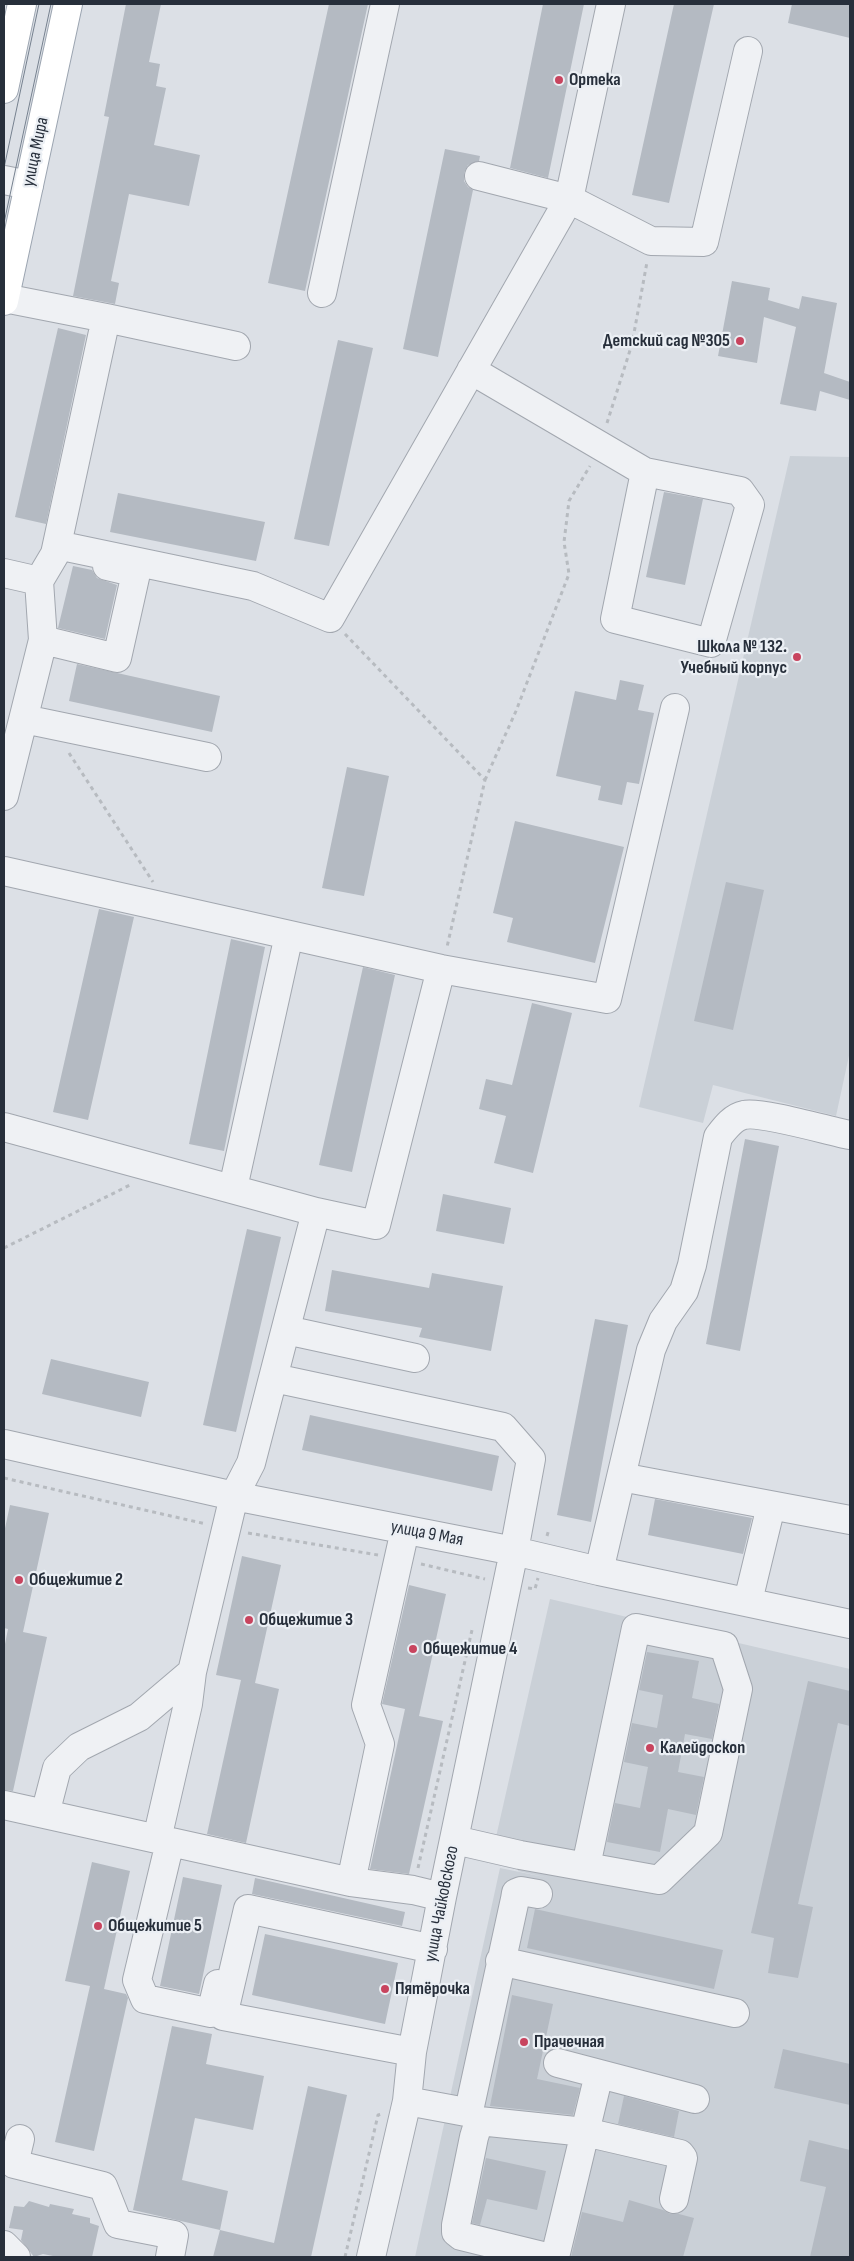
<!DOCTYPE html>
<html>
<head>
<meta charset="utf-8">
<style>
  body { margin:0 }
  #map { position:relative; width:854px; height:2261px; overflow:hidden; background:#dce0e6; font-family:"Sofia Sans Condensed",sans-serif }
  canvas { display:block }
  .frame { position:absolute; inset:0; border:5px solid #272f3b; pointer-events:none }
</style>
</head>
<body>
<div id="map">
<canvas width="854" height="2261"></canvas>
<div class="frame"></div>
</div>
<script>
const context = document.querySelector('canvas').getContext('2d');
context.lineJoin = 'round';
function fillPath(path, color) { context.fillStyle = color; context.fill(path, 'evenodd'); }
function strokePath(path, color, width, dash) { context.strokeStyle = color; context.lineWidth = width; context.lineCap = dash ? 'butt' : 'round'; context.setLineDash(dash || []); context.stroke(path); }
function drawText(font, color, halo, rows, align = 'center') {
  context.font = font + ' "Sofia Sans Condensed",sans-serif'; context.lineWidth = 4.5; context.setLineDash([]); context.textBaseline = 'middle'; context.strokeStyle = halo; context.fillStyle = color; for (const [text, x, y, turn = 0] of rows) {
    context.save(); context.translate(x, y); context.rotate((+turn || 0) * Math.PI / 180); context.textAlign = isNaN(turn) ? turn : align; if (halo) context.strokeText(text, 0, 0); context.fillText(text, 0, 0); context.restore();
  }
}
fillPath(new Path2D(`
  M790 456 850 457V1051L836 1116 713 1085 703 1123 639 1107Z
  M550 1599 850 1669V2257H415L500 1868 549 1878 518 1871 523 1844 496 1837Z`), '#cad0d7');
fillPath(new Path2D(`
  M126 4H161L149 62 160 64 156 86 166 88 154 145 200 155 189 206 129 194 111 281 119 283 115 304 73 296 109 117 104 116Z
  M329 4H368L305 291 268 283Z
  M543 4H584L548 178 510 168Z
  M674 4H714L669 203 632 195Z
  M792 4H850V38L788 23Z
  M445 149 480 156 479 161 468 165 464 173V181L468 187 473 190 438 357 403 349Z
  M732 281 770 288 768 300 799 309 802 296 837 303 824 373 850 382V400L820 391 816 411 780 404 796 327 764 317 757 363 718 356Z
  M58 328 86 335 46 524 15 517Z
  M338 340 373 348 329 546 294 539Z
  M664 492 703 499 685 585 646 577Z
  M118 493 265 522 256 561 110 532Z
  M73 566 92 570 97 578 117 585 105 639 58 628Z
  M77 664 220 696 212 732 69 701Z
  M620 680 644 685 638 710 654 713 639 784 627 782 622 805 598 800 601 786 556 776 575 691 616 700Z
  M347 767 389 776 364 896 322 888Z
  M515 821 624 847 595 963 507 942 513 918 493 913Z
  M726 882 764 890 733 1030 694 1021Z
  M99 909 134 917 88 1120 53 1112Z
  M231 939 265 947 224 1151 189 1144Z
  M363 967 395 975 352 1172 319 1165Z
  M532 1003 572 1013 533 1173 494 1163 506 1116 479 1109 486 1079 512 1085Z
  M745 1139 779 1146 740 1351 706 1344Z
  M443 1194 511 1208 504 1244 436 1231Z
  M247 1229 281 1237 236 1432 203 1425Z
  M332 1270 429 1288 432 1273 503 1286 491 1351 419 1337 422 1328 325 1311Z
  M595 1319 628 1325 591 1522 557 1515Z
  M51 1359 149 1382 141 1417 42 1394Z
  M310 1415 499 1456 492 1491 302 1450Z
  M655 1499 752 1518 743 1554 648 1535Z
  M10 1505 49 1513 23 1632 47 1637 13 1791 4 1790V1649L8 1629 4 1628V1533Z
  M242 1556 281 1565 255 1683 279 1689 246 1843 207 1834 241 1680 216 1675Z
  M409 1585 446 1594 419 1716 443 1721 409 1874 370 1869 405 1709 382 1704Z
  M647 1652 699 1661 692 1698 719 1704 712 1739 685 1734 678 1772 704 1777 696 1815 668 1809 660 1852 607 1842 615 1803 640 1808 648 1767 624 1762 632 1723 657 1728 663 1695 639 1690Z
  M808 1681 850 1691V1726L838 1723 798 1904 813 1907 798 1978 768 1973 774 1938 751 1933Z
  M92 1862 130 1871 104 1989 126 1994 128 1998 94 2151 55 2142 90 1986 65 1981Z
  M183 1877 222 1885 199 1994 160 1986Z
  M255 1878 405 1912 402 1926 252 1894Z
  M535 1909 723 1950 714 1989 527 1948Z
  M265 1934 398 1963 385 2024 252 1995Z
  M512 1995 553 2004 537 2079 580 2088 573 2115 490 2106Z
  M172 2026 212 2034 206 2064 264 2076 253 2130 195 2118 182 2180 228 2191 220 2230 133 2210Z
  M783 2049 850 2064V2105L774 2088Z
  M308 2086 347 2095 311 2257H213L220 2230 274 2243Z
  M624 2096 679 2111 674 2137 618 2124Z
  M809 2140 850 2150V2257H810L826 2187 800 2181Z
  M486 2158 546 2171 537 2210 487 2199 480 2225 472 2223Z
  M629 2200 663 2210 670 2214H679L694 2218 683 2257H571L582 2212 623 2222Z
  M29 2201 49 2207 50 2204 74 2209 72 2214 90 2218V2223L99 2226 92 2257H58L43 2254 34 2257 21 2240 23 2230 9 2228 14 2206 24 2207Z`), '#b4bac2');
const minor = new Path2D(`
  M479 176 569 199 651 241 704 242 748 51
  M4 180 29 185
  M322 293 385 4
  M106 318 236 346
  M471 370 645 472 615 619 711 643 750 505 740 491 645 472
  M57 545 253 586 330 618 569 199 611 4
  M4 573 39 581
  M43 640 117 658 136 573 107 566
  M24 719 207 757
  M4 796 43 640 39 581 55 554 106 318 4 298
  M4 871 441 969 607 999 675 708
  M4 1127 316 1212 251 1463 234 1496 192 1672 188 1704 157 1839
  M233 1188 289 935
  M316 1212 376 1225 441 969
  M286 1330 415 1358
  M274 1378 503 1427 531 1459 514 1551 442 1897 412 2052 407 2101 371 2257
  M4 1444 234 1496 514 1551 599 1571 850 1624
  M621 1477 651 1350 663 1321 684 1291 692 1265 718 1137C725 1128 733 1117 744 1115 761 1111 829 1131 850 1135
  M599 1571 621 1477 850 1520
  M748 1601 771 1506
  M4 1805 351 1882 413 1890 442 1897
  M45 1814 57 1768 79 1747 139 1717 192 1672
  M455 1840 520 1855 659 1880 708 1833 738 1689 724 1646 636 1628 586 1866
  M170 1842 137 1980 145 1999 211 2013 218 1984
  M351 1882 380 1744 366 1705 405 1530
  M500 1961 735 2013
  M412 2052 223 2016 248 1909 433 1949
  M558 2063 695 2099
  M407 2101 466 2112 470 2106 515 1899 516 1893 521 1891 538 1894
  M20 2139 14 2164 103 2186 118 2224 174 2235 170 2257
  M4 2245 16 2257
  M547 2257 461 2236 456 2232V2225L474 2137 479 2121 585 2132 680 2154 683 2158 674 2199
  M555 2257 599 2074`);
const major = new Path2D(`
  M4 89 22 4
  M4 301 68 4`);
strokePath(minor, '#a2a7af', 30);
strokePath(major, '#9ca5b1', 30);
strokePath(new Path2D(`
  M607 423 632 344 647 262
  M345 634 485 780 447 947
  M69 753 153 882
  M485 780 516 711 569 574 564 542 569 501 590 466
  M4 1248 130 1185
  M4 1478 206 1524
  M248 1533 378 1555
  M547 1536 549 1529
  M421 1564 485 1579
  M528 1588 535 1589 538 1578
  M418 1868 472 1630
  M345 2257 378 2115 382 2114`), '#b7bbc0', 3, [4, 4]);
strokePath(minor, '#eff1f4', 28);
strokePath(major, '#fff', 28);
strokePath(new Path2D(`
  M4 168 39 4
  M4 223 51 4`), '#76818f', 1);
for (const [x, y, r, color] of [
  [559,80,5,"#c8445e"],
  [740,341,5,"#c8445e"],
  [797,657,5,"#c8445e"],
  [19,1580,5,"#c8445e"],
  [249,1620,5,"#c8445e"],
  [413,1649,5,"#c8445e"],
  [650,1748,5,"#c8445e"],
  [98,1926,5,"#c8445e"],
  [385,1989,5,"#c8445e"],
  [524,2042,5,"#c8445e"]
]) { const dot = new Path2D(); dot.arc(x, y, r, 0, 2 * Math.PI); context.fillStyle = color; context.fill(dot); strokePath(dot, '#ebeff4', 2); }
drawText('bold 18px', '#272f3b', '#ebeff4', [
  ["Ортека",569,80],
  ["Детский сад №305",730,341,"right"],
  ["Школа № 132.",787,647,"right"],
  ["Учебный корпус",787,668,"right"],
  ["Общежитие 2",29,1580],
  ["Общежитие 3",259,1620],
  ["Общежитие 4",423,1649],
  ["Калейдоскоп",660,1748],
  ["Общежитие 5",108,1926],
  ["Пятёрочка",395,1989],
  ["Прачечная",534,2042]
], 'left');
drawText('18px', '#272f3b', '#ebeff4', [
  ["улица Мира",36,152,-78],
  ["улица 9 Мая",427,1534,11],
  ["улица Чайковского",442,1904,-79]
]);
</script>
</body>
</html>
